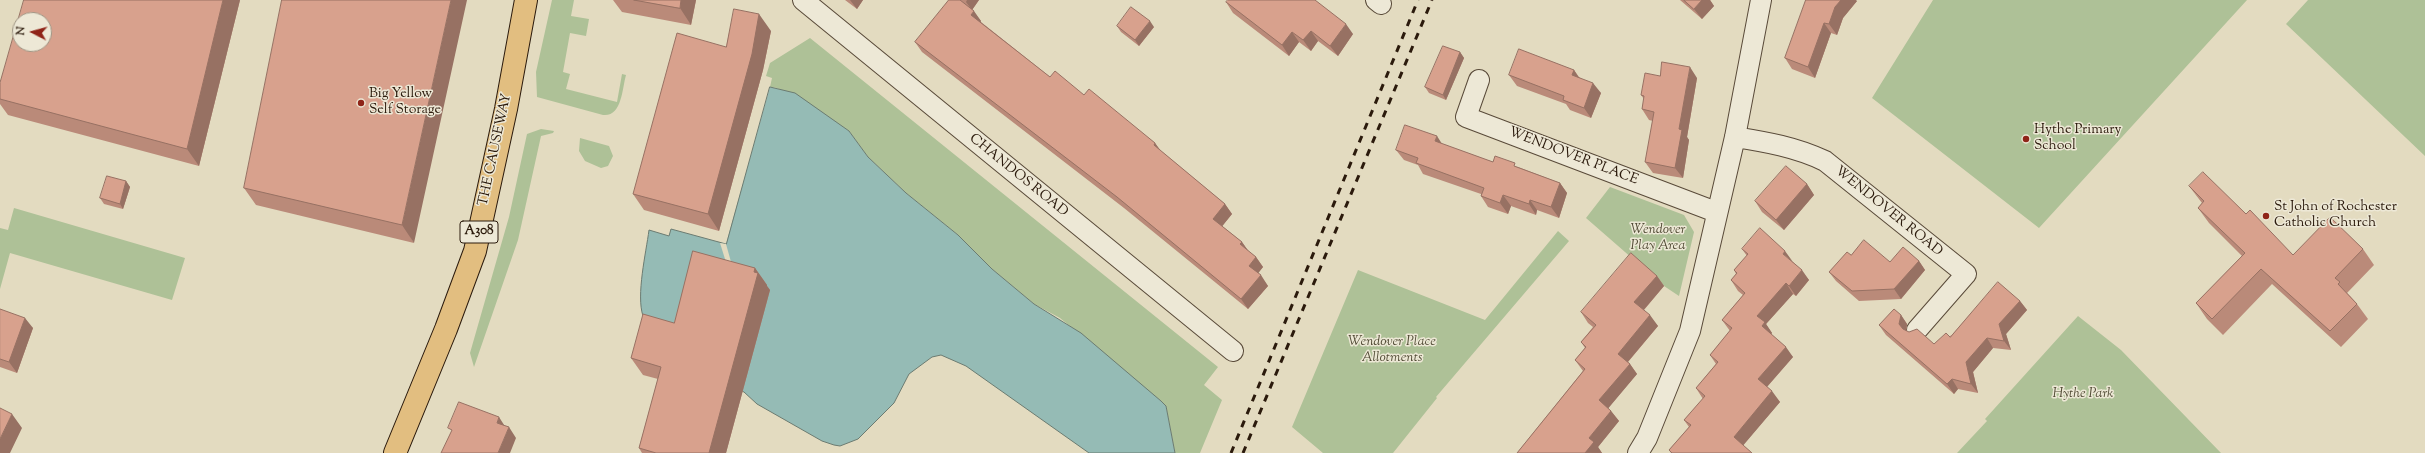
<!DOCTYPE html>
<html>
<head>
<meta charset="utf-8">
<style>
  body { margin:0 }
  #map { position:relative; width:2425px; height:453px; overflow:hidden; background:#e3dbc0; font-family:"Sorts Mill Goudy",serif }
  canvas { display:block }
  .north { position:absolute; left:12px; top:12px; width:40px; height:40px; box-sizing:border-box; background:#ede8d6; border:1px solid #9f9685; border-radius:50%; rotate:276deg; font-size:11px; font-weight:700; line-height:16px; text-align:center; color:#2b1a0c }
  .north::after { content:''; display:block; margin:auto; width:14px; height:18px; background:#8f2418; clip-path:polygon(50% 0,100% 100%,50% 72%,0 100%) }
</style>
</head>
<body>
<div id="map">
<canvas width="2425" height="453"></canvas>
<div class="north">N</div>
</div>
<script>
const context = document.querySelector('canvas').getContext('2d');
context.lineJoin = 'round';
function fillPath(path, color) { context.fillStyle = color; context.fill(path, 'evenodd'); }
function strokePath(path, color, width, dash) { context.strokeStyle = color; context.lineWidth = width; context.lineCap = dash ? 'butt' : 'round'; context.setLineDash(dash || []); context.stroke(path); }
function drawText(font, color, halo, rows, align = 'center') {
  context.font = font + ' "Sorts Mill Goudy",serif'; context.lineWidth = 3; context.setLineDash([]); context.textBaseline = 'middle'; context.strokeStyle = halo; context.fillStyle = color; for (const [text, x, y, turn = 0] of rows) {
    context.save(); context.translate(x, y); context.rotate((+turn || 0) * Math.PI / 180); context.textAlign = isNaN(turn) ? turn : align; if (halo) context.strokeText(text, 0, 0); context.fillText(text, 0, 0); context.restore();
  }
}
fillPath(new Path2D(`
  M552 0H574L571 16 589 19 586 36 570 33 563 72 570 74 566 89 617 102 622 74 626 75C622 89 622 117 603 115L537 97 536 72Z
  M1933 0H2247L2039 228 1872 98Z
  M2308 0H2425V156L2286 24Z
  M810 38 1218 367 1204 385 1222 400 1200 453H1175L1166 406 1060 318 1034 304 992 269 958 235 906 193 868 157 849 131 777 88 770 87 772 78 766 76 770 63Z
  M541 129 554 131 553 133 541 136 518 240 474 367 470 353 509 217 527 134Z
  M580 138 609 146 613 156 608 166 601 168 585 161 579 151Z
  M1610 187 1684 215 1694 232 1679 296 1664 286 1586 218Z
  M14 208 185 258 172 300 10 253 0 289V228L8 230Z
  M1558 231 1569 241 1436 397 1437 398 1393 453H1323L1292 427 1358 270 1485 320Z
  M2078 316 2121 350 2221 453H1957L1987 421 1985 419Z`), '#aec197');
const water = new Path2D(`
  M770 87 795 93 849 131 868 157 906 193 958 235 992 269 1034 304 1081 333 1161 401 1166 406 1175 453H1089L966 366 941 355 932 357 909 374 894 403 858 439 840 446 834 445 822 441 757 404 744 392 727 384 643 316C636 295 646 253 649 230L669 236 671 229 726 244Z`);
fillPath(water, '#95bbb5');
strokePath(water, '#6b7b71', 1);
fillPath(new Path2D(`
  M720 243 726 244 733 269 730 275Z`), '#e3dbc0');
const minor = new Path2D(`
  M803 0 1233 351
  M1376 0 1381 4
  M1479 80 1466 117 1716 212
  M1735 137C1766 142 1796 147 1825 161L1966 274 1917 330
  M1638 453 1647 438 1690 331 1735 137 1761 0`);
const primary = new Path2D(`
  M395 453 446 329 475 251 506 109 526 0`);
strokePath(minor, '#594a39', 22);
strokePath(primary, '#2b1a0c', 24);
strokePath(minor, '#ede8d6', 20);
strokePath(primary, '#e2be80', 22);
strokePath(new Path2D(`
  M1231 453 1418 0
  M1243 453 1432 0`), '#2b1a0c', 3, [7, 7]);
fillPath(new Path2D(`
  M240 0 199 166 8 115 0 104V83Z
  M282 0 414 243 256 205 244 188Z
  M613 0H696L691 25 622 12Z
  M845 0H863L857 9Z
  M949 0H979L972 10 981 21V22L1050 77 1084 95 1155 143 1161 151 1225 204 1232 214 1222 226 1242 242 1249 252 1256 257 1263 267 1258 273 1268 286 1248 309 1124 208 922 52 915 42Z
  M1680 0H1710L1714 6 1702 19Z
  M1806 0 1857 1 1843 18 1837 35 1831 33 1815 78 1792 69 1785 58Z
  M1226 2 1353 34 1338 56 1318 41 1311 51 1299 42 1289 56 1233 13Z
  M1117 26 1154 27 1139 46 1121 32Z
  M771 31 763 70 719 231 644 210 633 194 726 47Z
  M1460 52 1464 58 1446 100 1429 93 1425 87Z
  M1574 70 1579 77 1601 93 1591 118 1570 110 1566 104 1517 86 1509 75Z
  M1660 76 1697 78 1687 137 1689 140 1683 178 1653 173 1645 162 1653 121 1649 120 1642 109 1644 99 1641 95Z
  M1442 144 1493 162 1518 167 1560 183 1567 193 1559 218 1537 210 1536 215 1511 206 1508 214 1488 207 1481 196V194L1423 174 1418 165 1404 160 1396 150Z
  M126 181 130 187 123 209 104 204 100 198Z
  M1807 184 1814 195 1784 230 1762 212 1755 201Z
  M2189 186 2246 214 2293 255 2363 249 2374 265 2347 293 2350 296 2357 304 2368 319 2341 347 2272 284 2223 335 2207 319 2196 303 2242 256 2209 223 2198 208 2202 203Z
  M1742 249 1793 262 1809 280 1796 296 1793 294 1766 324 1772 333 1771 334 1793 357 1767 387 1780 402 1743 445 1752 453H1671L1669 450 1689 427 1684 420 1703 399 1696 388 1716 364 1710 355 1730 331 1722 320 1743 295 1738 291 1731 280 1736 274 1734 270 1747 256Z
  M1851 255 1890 262 1919 261 1925 270 1901 299 1859 301 1836 281 1829 272Z
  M755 268 767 285V286L770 290 726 453H642L639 448 658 379 643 375 631 358 674 323Z
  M1657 276 1664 286 1644 310 1658 326 1628 362 1630 364 1637 374 1608 408 1611 411 1619 421 1598 447 1602 453H1517L1583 371 1575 360 1585 348 1581 342 1593 327 1588 323 1581 312Z
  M2020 301 2027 310 2006 334 2011 350 1993 348 1973 372 1978 393 1958 389 1954 394 1886 335 1879 325 1901 315 1907 324 1906 331 1934 344Z
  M0 309 33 328 17 373 0 367Z`), '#ba8a79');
fillPath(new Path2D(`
  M223 0H240L199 166 187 149Z
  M451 0H467L414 243 402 225Z
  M681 0H696L691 25 680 8Z
  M850 0H863L857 9Z
  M967 0H979L972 10 966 2Z
  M1702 0H1710L1714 6 1702 19 1694 9Z
  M1841 0H1856L1857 1 1843 18 1837 35 1829 24 1835 7Z
  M974 11 981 21 978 25 971 15Z
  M759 14 771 31 763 70 719 231 708 214Z
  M1150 21 1154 27 1139 46 1135 40Z
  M1824 23 1831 33 1815 78 1808 67Z
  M1346 24 1353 34 1338 56 1330 46Z
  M1311 31 1318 41 1311 51 1303 40Z
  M1292 32 1299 42 1289 56 1282 45Z
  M1460 52 1464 58 1446 100 1443 95Z
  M1690 67 1697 78 1687 137 1689 140 1683 178 1675 168 1679 129Z
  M1574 70 1581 81 1572 75Z
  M1593 83 1601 93 1591 118 1584 108Z
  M1437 136 1444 147 1435 141Z
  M1155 143 1162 153 1154 145Z
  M126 181 130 187 123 209 120 204Z
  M1560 183 1567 193 1559 218 1551 207Z
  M1807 184 1814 195 1784 230 1776 220Z
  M1503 195 1511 206 1508 214 1500 203Z
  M1530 200 1537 210 1536 215 1529 204Z
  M1225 204 1232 214 1220 229 1213 219Z
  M1242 242 1249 252 1240 244Z
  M1785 251 1793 262 1783 254Z
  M1256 257 1263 267 1256 276 1249 266Z
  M1919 261 1925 270 1901 299 1894 289Z
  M755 268 767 285V286L770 290 726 453H709Z
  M1802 270 1809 280 1796 296 1789 286Z
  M1261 275 1268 286 1248 309 1241 299Z
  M1657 276 1664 286 1641 313 1634 302Z
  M1786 283 1793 294 1766 324 1772 333 1769 337 1762 326 1757 316Z
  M2020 301 2027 310 2006 334 2011 350 2004 341 1999 324Z
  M1650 315 1658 326 1626 364 1618 354Z
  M1901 315 1907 324 1906 333 1899 324Z
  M25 318 33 328 17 373 9 362Z
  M1987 338 1993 348 1973 372 1978 393 1971 384 1966 362Z
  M1786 347 1793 357 1765 389 1758 379Z
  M1630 364 1637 374 1606 411 1599 400Z
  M1952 379 1958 389 1954 394 1947 384Z
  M1772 391 1780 402 1741 448 1734 437Z
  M1611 411 1619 421 1598 447 1602 453H1585L1589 438Z
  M12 414 22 428 10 453H0V439Z
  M499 417 506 428 497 423Z
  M509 427 516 438 510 453H498Z`), '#977163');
const building = new Path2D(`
  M24 0H223L187 149 0 99V83ZM20 20H44V44H20Z
  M282 0H451L402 225 244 188Z
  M634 0H681L680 8Z
  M949 0H960L974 11 971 15 1050 77 1055 71 1084 95 1089 89 1155 143 1154 145 1225 204 1213 219 1242 242 1240 244 1256 257 1249 266 1261 275 1241 299 1117 197 915 42Z
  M1228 0H1315L1346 24 1330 46 1311 31 1303 40 1292 32 1282 45 1226 2Z
  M1684 0H1702L1694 9Z
  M1806 0H1841L1835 7 1829 24 1824 23 1808 67 1785 58Z
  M1131 7 1150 21 1135 40 1117 26Z
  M734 9 759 14 752 54 708 214 633 194 677 33 726 47Z
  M1443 46 1460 52 1443 95 1425 87Z
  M1519 49 1574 70 1572 75 1593 83 1584 108 1563 100 1564 96 1509 75Z
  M1662 62 1690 67 1679 129 1682 130 1675 168 1645 162 1654 112 1642 109 1644 96 1641 95 1645 73 1660 76Z
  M1405 125 1437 136 1435 141 1493 162 1495 156 1515 163 1514 166 1560 183 1551 207 1530 200 1529 204 1503 195 1500 203 1481 196 1484 188 1416 163 1418 158 1396 150Z
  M1786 166 1807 184 1776 220 1755 201Z
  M2203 172 2246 214 2250 210 2293 255 2330 217 2363 249 2335 278 2340 282 2338 284 2357 304 2330 331 2261 269 2212 319 2196 303 2245 253 2198 208 2204 201 2189 186Z
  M107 176 126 181 120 204 100 198Z
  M1760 228 1785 251 1783 254 1802 270 1789 286 1786 283 1757 316 1765 322 1762 326 1786 347 1758 379 1772 391 1734 437 1752 453H1672L1669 450 1691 425 1684 420 1705 396 1696 388 1718 362 1710 355 1732 328 1722 320 1745 293 1731 280 1737 273 1734 270 1748 254 1742 249Z
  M1864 240 1890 262 1903 247 1919 261 1894 289 1852 291 1829 272 1847 252 1851 255Z
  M693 251 755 268 754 272 758 273 709 453H656L639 448 661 367 631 358 643 314 674 323Z
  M1631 253 1657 276 1634 302 1650 315 1618 354 1630 364 1599 400 1611 411 1589 438 1594 442 1585 453H1517L1585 369 1575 360 1586 347 1581 342 1596 325 1581 312Z
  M1998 282 2020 301 1999 324 2004 341 1987 338 1966 362 1971 384 1952 379 1947 384 1879 325 1894 309 1901 315 1899 324 1903 329 1909 332 1917 329 1934 344 1946 333 1950 337Z
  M0 309 25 318 9 362 0 359Z
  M459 402 499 417 497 423 509 427 498 453H441L452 430 448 428Z
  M0 408 12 414 0 439Z`);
fillPath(building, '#d8a18d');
strokePath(building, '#977163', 1);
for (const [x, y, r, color] of [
  [361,103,4,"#8f2418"],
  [2026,139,4,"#8f2418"],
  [2266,216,4,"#8f2418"]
]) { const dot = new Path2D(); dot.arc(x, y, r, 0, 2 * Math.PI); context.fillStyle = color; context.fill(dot); strokePath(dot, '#ede8d6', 1.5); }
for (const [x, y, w] of [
  [479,232,38]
]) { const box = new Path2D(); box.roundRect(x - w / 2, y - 11, w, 22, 3); context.fillStyle = '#ede8d6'; context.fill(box); strokePath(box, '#2b1a0c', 1); }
drawText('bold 13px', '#2b1a0c', null, [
  ["A308",479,232]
]);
drawText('14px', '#2b1a0c', '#ede8d6', [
  ["Big Yellow",369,95],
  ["Self Storage",369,111],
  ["Hythe Primary",2034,131],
  ["School",2034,147],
  ["St John of Rochester",2274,208],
  ["Catholic Church",2274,224]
], 'left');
drawText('14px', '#2b1a0c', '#ede8d6', [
  ["THE CAUSEWAY",496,150,-78],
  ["WENDOVER PLACE",1573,157,21],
  ["CHANDOS ROAD",1018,176,39],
  ["WENDOVER ROAD",1888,212,39]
]);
drawText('italic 14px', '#524c36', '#ede8d6', [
  ["Wendover",1658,231],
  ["Play Area",1658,247],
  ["Wendover Place",1392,343],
  ["Allotments",1392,359],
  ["Hythe Park",2083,395]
]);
</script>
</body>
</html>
